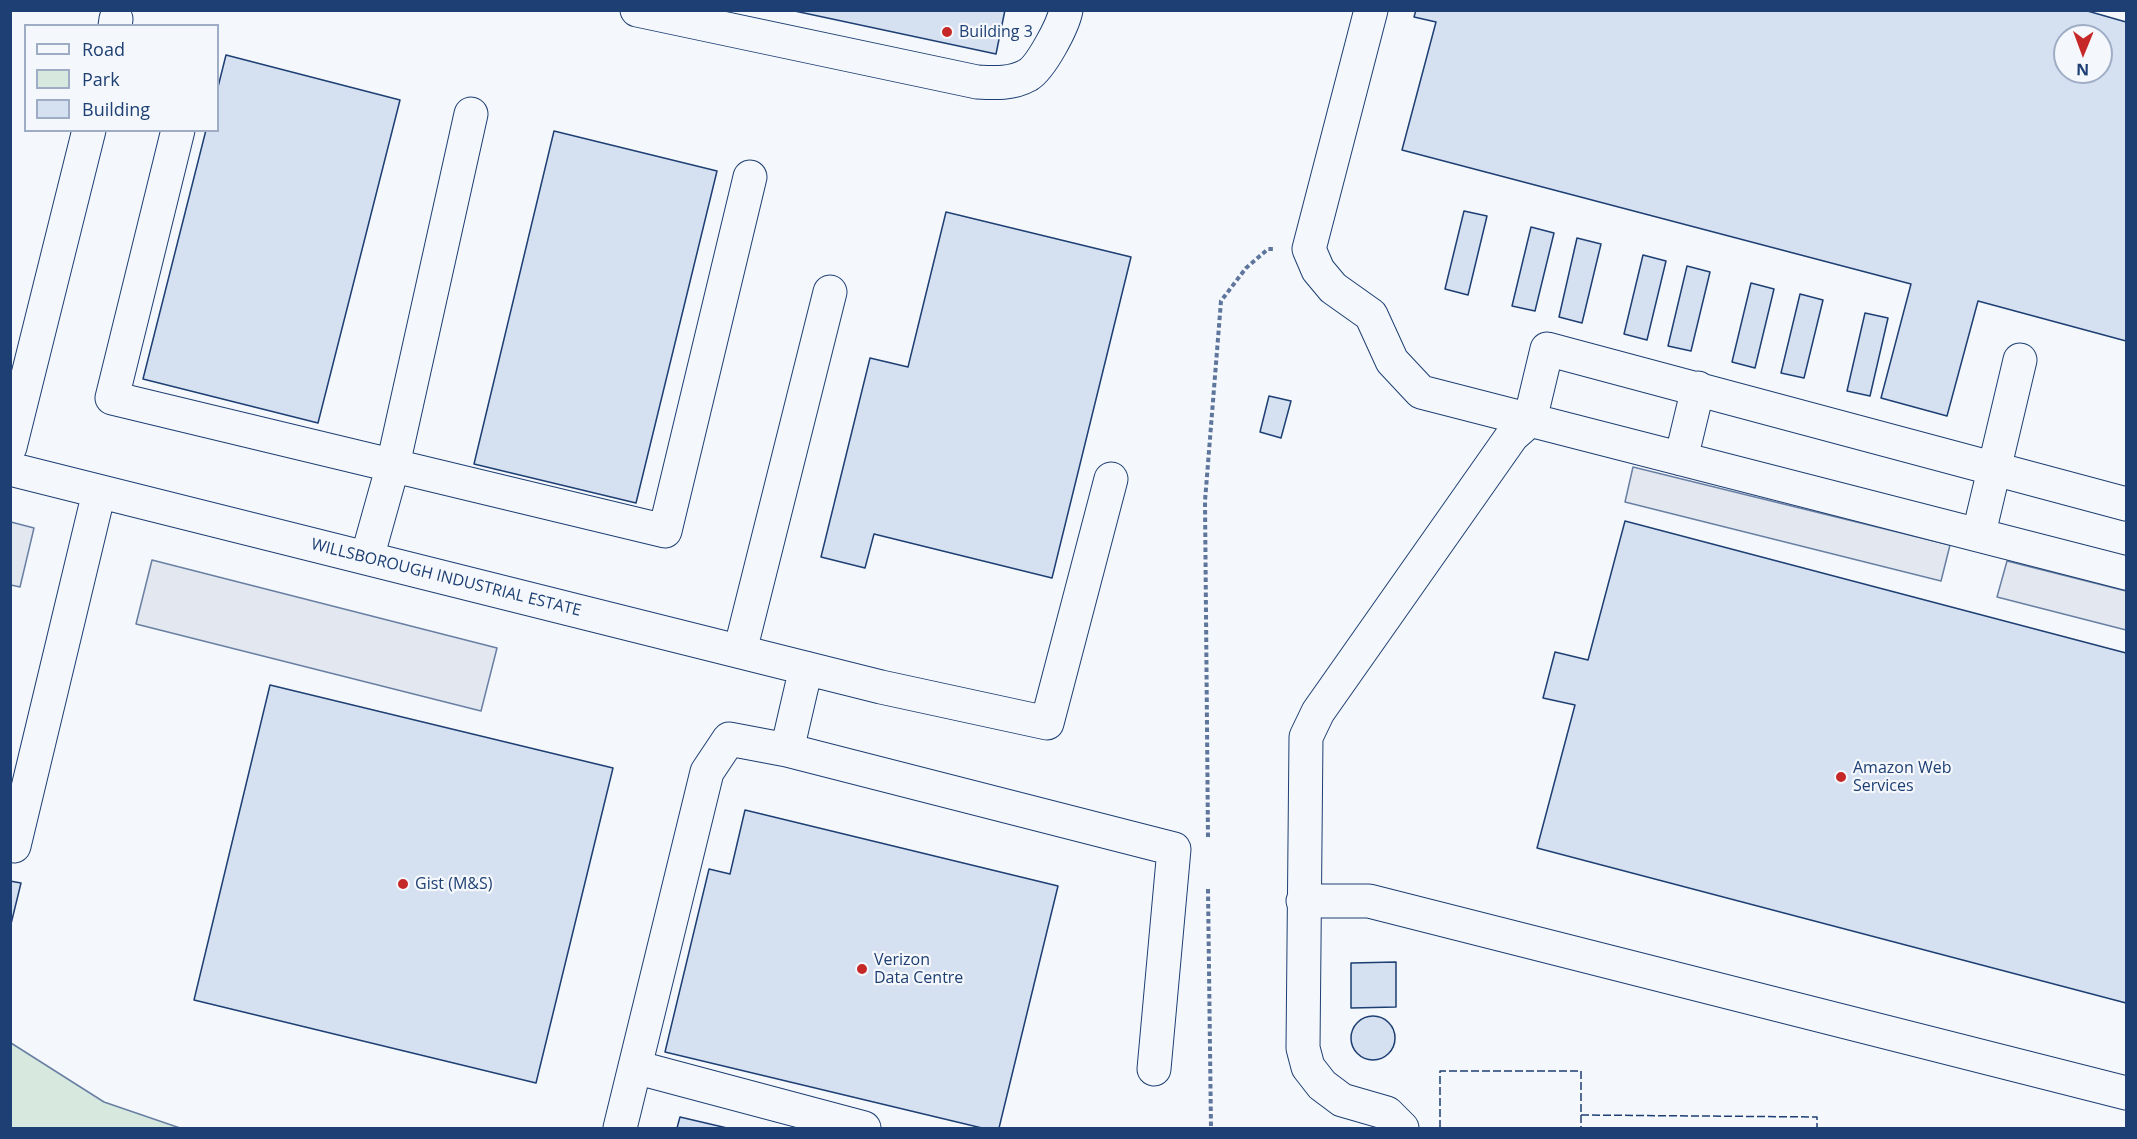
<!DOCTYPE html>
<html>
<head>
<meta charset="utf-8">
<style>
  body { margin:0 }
  #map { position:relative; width:2137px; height:1139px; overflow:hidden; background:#f4f7fb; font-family:"Open Sans",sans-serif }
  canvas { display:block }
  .frame { position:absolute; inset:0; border:12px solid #1d3f73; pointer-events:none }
  .legend { position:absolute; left:24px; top:24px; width:195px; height:108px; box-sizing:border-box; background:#f4f7fb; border:2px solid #9eadc5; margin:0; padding:8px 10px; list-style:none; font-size:18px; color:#1d3f73 }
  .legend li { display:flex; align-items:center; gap:12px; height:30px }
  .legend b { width:30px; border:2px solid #9eadc5 }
  .north { position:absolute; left:2053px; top:24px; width:60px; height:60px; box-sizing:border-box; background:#f4f7fb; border:2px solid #9eadc5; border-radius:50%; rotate:181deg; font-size:16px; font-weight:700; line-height:24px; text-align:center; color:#1d3f73 }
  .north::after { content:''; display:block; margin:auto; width:21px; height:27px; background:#c62828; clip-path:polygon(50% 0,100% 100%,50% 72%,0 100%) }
</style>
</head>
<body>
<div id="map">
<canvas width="2137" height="1139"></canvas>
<div class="frame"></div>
<ul class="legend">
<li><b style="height:8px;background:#f4f7fb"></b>Road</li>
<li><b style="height:16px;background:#d7e8df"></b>Park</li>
<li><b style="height:16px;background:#d5e0f0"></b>Building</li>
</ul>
<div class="north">N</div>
</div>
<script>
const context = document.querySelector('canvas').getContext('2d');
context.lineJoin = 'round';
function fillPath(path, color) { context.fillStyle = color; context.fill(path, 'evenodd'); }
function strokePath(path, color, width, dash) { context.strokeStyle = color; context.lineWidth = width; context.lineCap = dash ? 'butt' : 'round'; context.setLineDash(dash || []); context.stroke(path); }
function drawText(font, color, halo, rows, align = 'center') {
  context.font = font + ' "Open Sans",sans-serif'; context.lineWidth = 4.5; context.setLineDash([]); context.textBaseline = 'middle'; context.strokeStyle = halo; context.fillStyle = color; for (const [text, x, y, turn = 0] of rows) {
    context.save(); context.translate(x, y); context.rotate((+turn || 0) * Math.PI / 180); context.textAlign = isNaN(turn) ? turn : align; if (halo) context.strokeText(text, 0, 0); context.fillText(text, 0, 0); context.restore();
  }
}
const green = new Path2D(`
  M11 1043 104 1102 180 1128H11Z`);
fillPath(green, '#d7e8df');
strokePath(green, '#687fa3', 1.5);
const parking = new Path2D(`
  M1633 467 1950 545 1941 581 1625 502Z
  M11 522 34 528 20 587 11 585Z
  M152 560 497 648 481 711 136 624Z
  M2007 561 2126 591V630L1997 597Z`);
fillPath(parking, '#e3e8f0');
strokePath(parking, '#687fa3', 1.5);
const building = new Path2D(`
  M790 10H1005L996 54Z
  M1416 10H2084L2126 22V341L1978 301 1947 416 1881 398 1911 284 1402 150 1436 22 1414 17ZM2065 36H2101V72H2065Z
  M226 55 400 100 318 423 143 379 206 130H218V87Z
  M554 131 717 171 636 503 474 464Z
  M1464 211 1487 216 1468 295 1445 289Z
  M946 212 1131 257 1052 578 874 534 865 568 821 557 870 358 908 367Z
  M1531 227 1554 233 1535 311 1512 306Z
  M1577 238 1601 244 1582 323 1559 317Z
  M1643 255 1666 261 1647 340 1624 334Z
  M1687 266 1710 272 1691 351 1668 346Z
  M1751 283 1774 289 1755 368 1732 362Z
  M1800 294 1823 300 1804 378 1781 373Z
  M1865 313 1888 318 1870 396 1847 391Z
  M1269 396 1291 401 1281 438 1260 432Z
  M1625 521 2126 653V1003L1537 848 1575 705 1543 698 1555 652 1588 660Z
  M270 685 613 768 536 1083 194 1000Z
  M745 810 1058 886 999 1128H982L665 1052 709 869 730 874Z
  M10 881 21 883 10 928Z
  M1396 962V1007L1351 1008V963Z
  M1351 1038a22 22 0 1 1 44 0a22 22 0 1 1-44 0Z
  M680 1117 727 1128H677Z`);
fillPath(building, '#d5e0f0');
strokePath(building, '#1d3f73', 1.5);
const minor = new Path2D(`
  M637 10 977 82C995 83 1012 84 1028 75 1041 67 1063 26 1066 10
  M1371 10 1309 249 1318 270 1333 288 1371 315 1392 361 1421 392 2126 573
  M115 26 116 19
  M178 130 112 398 665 531 750 177
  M10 447 89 130
  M1681 459 1698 388
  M10 469 881 687 1047 723 1111 479
  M1979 533 2020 360
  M367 558 393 465 471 114
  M740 651 830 292
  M787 750 806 668
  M14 846 99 492
  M1303 901H1369L2126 1093
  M635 1067 864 1128
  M620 1128 707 772 729 739 787 750 1174 849 1154 1069
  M1402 1128 1387 1113 1342 1100 1322 1085 1308 1067 1303 1048 1306 737 1318 712 1512 436 1530 420 1547 349 2126 504`);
strokePath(minor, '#1d3f73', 35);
strokePath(new Path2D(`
  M1208 837 1205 501 1221 301 1246 268 1268 249H1275
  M1208 889 1211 1128`), '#5e769c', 4, [4.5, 3]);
strokePath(minor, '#f4f7fb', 33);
strokePath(new Path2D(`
  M1581 1115 1817 1117V1128
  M1440 1128V1071H1581V1128`), '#1d3f73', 1.5, [8, 3]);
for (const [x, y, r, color] of [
  [947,32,6,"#c62828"],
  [1841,777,6,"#c62828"],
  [403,884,6,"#c62828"],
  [862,969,6,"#c62828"]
]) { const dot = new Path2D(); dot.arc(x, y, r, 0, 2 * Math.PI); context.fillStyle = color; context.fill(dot); strokePath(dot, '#f4f7fb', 2); }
drawText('16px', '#1d3f73', '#f4f7fb', [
  ["Building 3",959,32],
  ["Amazon Web",1853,768],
  ["Services",1853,786],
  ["Gist (M&S)",415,884],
  ["Verizon",874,960],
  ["Data Centre",874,978]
], 'left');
drawText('16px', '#1d3f73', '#f4f7fb', [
  ["WILLSBOROUGH INDUSTRIAL ESTATE",446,578,14]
]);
</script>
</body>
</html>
